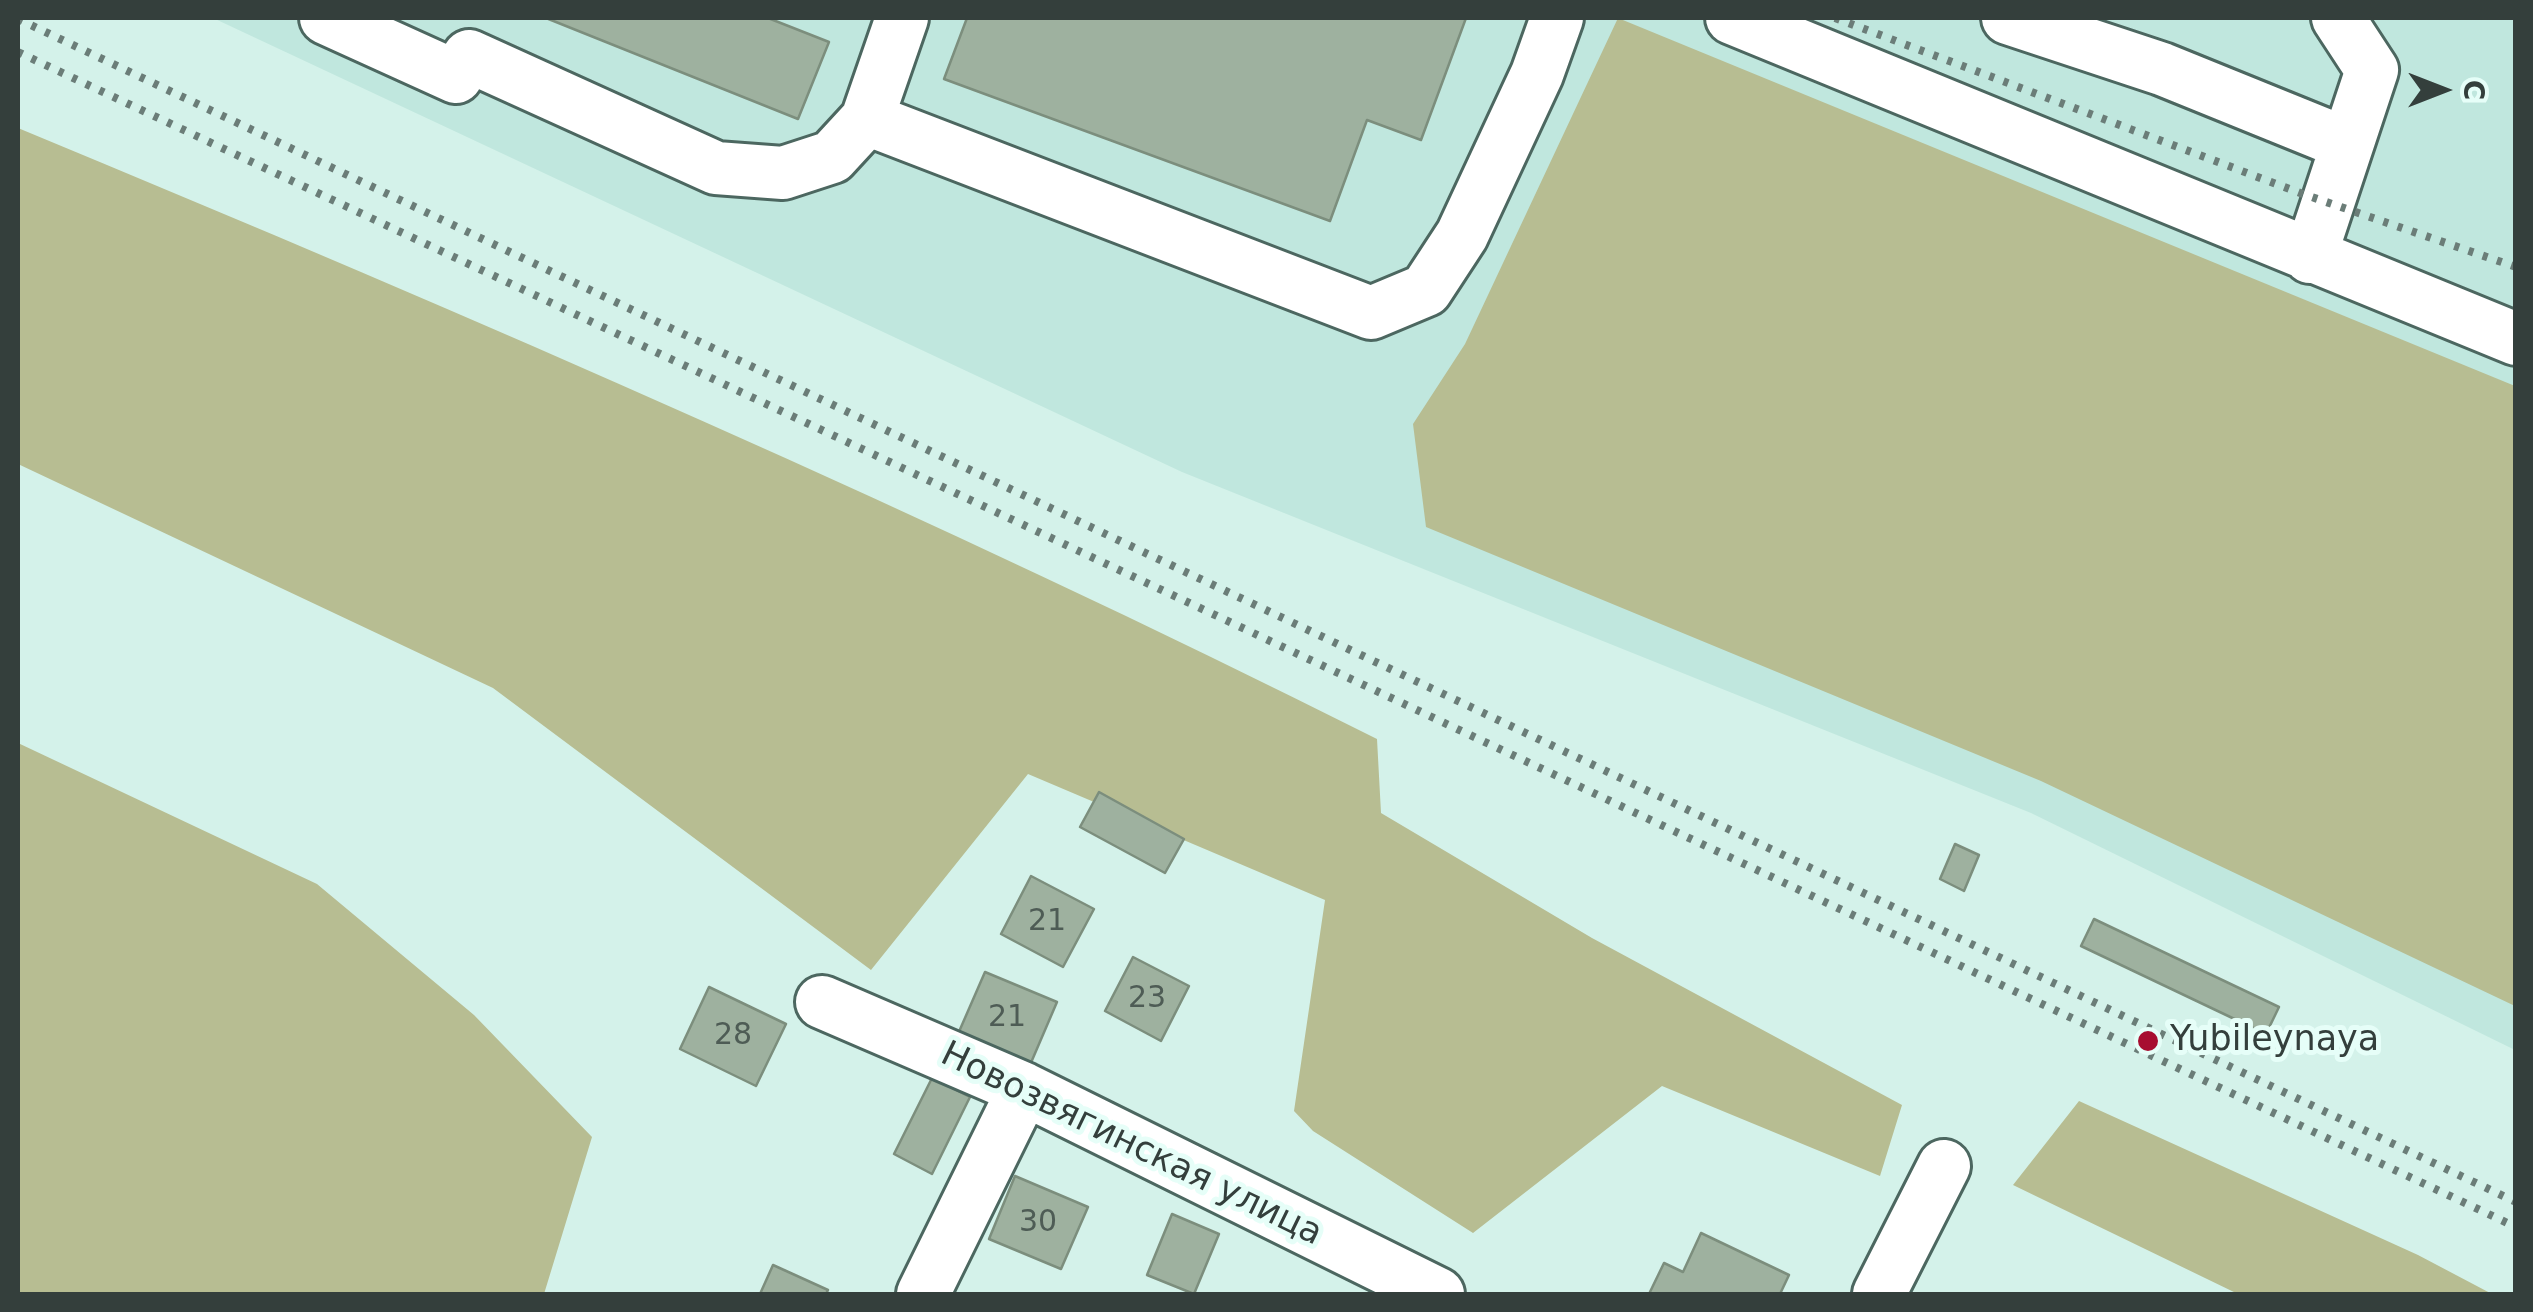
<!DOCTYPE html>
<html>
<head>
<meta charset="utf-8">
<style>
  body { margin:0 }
  #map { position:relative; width:2533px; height:1312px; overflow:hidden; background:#d4f2ea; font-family:"DejaVu Sans",sans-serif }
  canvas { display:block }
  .frame { position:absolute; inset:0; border:20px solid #343f3c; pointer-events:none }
  .north { position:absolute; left:2393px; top:40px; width:100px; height:100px; -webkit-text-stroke:8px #e6fef8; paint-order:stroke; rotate:90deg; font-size:28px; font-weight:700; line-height:40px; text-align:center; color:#343f3c }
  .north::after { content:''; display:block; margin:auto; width:35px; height:45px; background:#343f3c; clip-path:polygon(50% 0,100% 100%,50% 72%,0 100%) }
</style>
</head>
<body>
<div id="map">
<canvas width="2533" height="1312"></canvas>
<div class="frame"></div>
<div class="north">С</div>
</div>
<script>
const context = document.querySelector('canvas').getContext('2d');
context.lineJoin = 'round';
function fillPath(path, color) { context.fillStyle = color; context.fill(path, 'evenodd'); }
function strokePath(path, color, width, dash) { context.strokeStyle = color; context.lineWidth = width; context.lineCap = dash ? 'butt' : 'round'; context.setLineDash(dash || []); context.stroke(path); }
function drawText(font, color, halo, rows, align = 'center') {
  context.font = font + ' "DejaVu Sans",sans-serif'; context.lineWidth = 10; context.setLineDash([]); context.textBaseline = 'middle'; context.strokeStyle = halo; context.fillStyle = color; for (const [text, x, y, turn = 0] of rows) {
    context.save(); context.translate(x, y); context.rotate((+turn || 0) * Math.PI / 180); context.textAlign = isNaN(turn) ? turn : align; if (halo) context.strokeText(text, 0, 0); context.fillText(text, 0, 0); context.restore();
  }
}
fillPath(new Path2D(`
  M213 18H2515V1050L2031 813 1182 472Z`), '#c0e7de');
fillPath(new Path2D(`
  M1618 18 2515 386V1006L2041 781 1426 527 1413 424 1465 344Z
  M18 128C477 318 933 516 1377 739L1381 813 1592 938 1902 1105 1880 1176 1662 1086 1473 1233 1313 1131 1294 1111 1325 900 1028 774 871 970 493 688 18 464Z
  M18 743 317 884 474 1015 592 1137 544 1294H18Z
  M2079 1101 2418 1255 2492 1294H2238L2013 1185Z`), '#b7bd92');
const building = new Path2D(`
  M546 18H768L829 42 798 119Z
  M967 18H1466L1421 140 1367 120 1330 221 944 79Z
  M1099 792 1184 839 1165 873 1080 827Z
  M1955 844 1979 855 1964 891 1940 879Z
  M1031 876 1094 909 1063 967 1001 934Z
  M2094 919 2279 1007 2266 1034 2081 946Z
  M1133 957 1189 986 1161 1041 1105 1011Z
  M985 972 1057 1002 1030 1065 958 1034Z
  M709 987 786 1024 756 1086 680 1049Z
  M932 1078 970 1097 932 1174 894 1154Z
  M1015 1176 1088 1207 1061 1269 989 1239Z
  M1172 1214 1219 1234 1194 1294 1147 1275Z
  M1701 1233 1789 1275 1780 1294H1649L1664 1263 1683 1272Z
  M773 1265 828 1290 826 1294H760Z`);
fillPath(building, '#9eb19f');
strokePath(building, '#7c8e7d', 2.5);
const minor = new Path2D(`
  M326 18 456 77 469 56 716 168 783 173 832 157 867 119
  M902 18 867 119 1371 313 1426 290 1462 235 1537 74 1557 18
  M1732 18 2516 339
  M2008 18 2162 69 2347 144
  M2310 257 2372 70 2338 18
  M822 1002 1024 1089 1438 1294
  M923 1294 1024 1089
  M1879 1294 1944 1166`);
strokePath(minor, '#4c6760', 58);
strokePath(minor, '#fff', 52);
strokePath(new Path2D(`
  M1835 18 2303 194 2516 267
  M18 19 2516 1202
  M18 52 2516 1227`), '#6b7d78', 8, [5, 10]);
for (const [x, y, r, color] of [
  [2148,1041,12,"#a70e30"]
]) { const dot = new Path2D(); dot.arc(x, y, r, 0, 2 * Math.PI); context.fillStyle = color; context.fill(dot); strokePath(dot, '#e6fef8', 4); }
drawText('30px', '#4e5c55', null, [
  ["21",1047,922],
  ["23",1147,999],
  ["21",1007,1018],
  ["28",733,1036],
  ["30",1038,1223]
]);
drawText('35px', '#343f3c', '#e6fef8', [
  ["Yubileynaya",2170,1041]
], 'left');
drawText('35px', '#343f3c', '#e6fef8', [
  ["Новозвягинская улица",1131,1145,26]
]);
</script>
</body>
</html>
